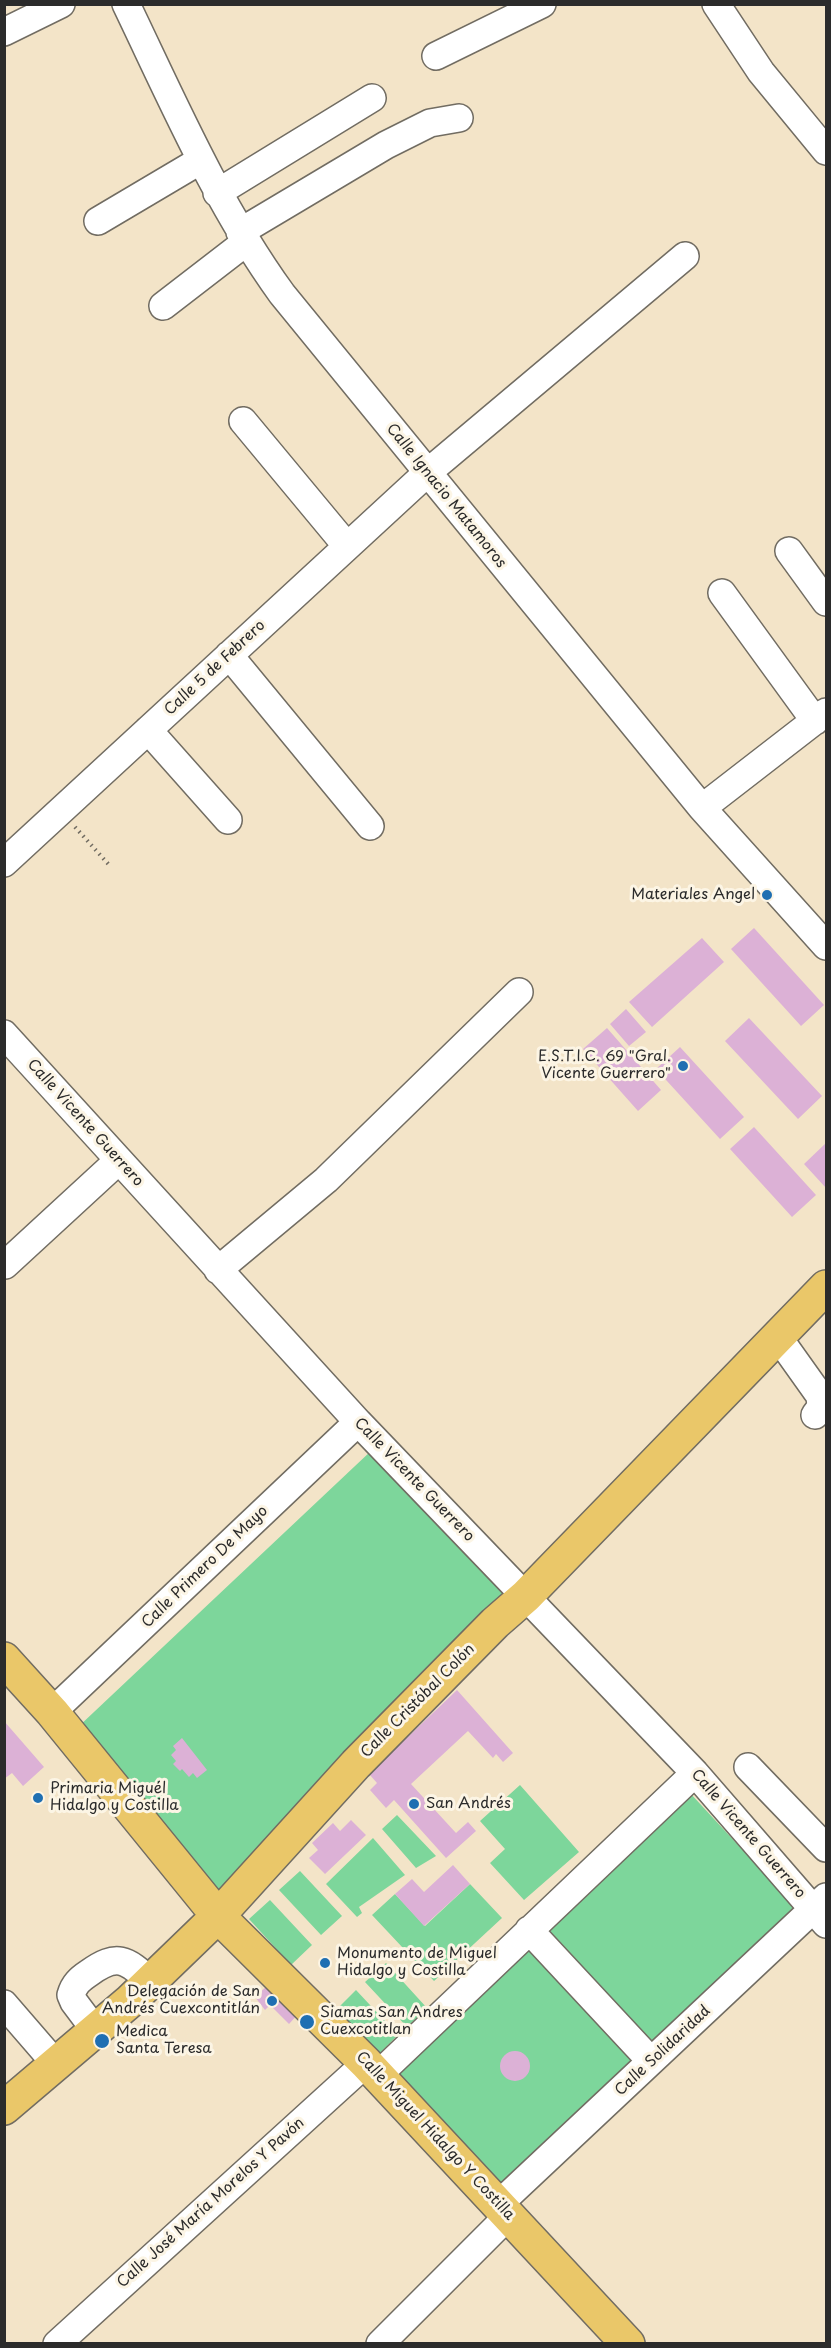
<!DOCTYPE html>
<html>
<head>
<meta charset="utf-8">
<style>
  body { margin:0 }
  #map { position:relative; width:831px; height:2348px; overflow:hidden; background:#f3e4c8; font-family:"Playpen Sans",sans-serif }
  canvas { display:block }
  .frame { position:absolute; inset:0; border:6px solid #2b2b2b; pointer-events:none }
</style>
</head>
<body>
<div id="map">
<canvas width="831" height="2348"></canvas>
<div class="frame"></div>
</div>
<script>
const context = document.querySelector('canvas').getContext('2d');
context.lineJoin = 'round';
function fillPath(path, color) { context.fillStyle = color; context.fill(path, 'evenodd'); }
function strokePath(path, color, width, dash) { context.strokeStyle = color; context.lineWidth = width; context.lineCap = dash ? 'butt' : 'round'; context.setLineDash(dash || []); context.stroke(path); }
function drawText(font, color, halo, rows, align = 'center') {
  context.font = font + ' "Playpen Sans",sans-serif'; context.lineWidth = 6; context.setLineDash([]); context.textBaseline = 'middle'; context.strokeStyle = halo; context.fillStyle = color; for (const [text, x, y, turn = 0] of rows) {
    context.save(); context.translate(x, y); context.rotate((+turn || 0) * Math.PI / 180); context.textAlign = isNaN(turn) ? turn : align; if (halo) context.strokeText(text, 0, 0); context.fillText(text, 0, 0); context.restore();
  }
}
fillPath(new Path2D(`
  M372 1450 511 1599 219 1896 77 1728Z
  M520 1785 579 1852 524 1900 490 1863 505 1849 480 1821Z
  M690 1793 800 1912 501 2190 391 2073Z
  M397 1815 436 1856 416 1868 382 1829Z
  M373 1838 405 1875 359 1907 362 1913 357 1917 326 1884Z
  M300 1871 342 1916 321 1935 279 1890Z
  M470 1884 502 1918 434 1981 372 1915 395 1894 425 1926Z
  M270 1900 312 1945 291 1965 249 1919Z
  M386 1963 427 2008 407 2027 365 1982Z
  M356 1990 398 2035 378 2055 336 2010Z`), '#7dd69b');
fillPath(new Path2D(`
  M754 928 824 1005 801 1026 731 949Z
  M702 938 724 962 652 1027 629 1002Z
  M626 1009 646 1032 629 1046 610 1024Z
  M749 1018 822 1096 798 1119 725 1041Z
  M607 1028 661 1090 638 1111 583 1049Z
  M680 1047 744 1117 720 1139 656 1069Z
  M754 1127 816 1195 792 1217 730 1149Z
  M826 1143V1188L804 1164Z
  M457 1690 513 1753 503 1762 496 1754 493 1758 468 1731 411 1784 456 1833 468 1822 476 1831 446 1858 394 1800 386 1808 370 1790 377 1783 369 1774Z
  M4 1721 44 1767 23 1786 12 1773 4 1779Z
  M182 1738 207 1770 197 1778 193 1773 189 1777 182 1769 180 1771 173 1764 176 1761 171 1755 176 1750 173 1746Z
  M351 1820 366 1835 325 1874 309 1858 318 1850 312 1843 333 1823 340 1831Z
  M453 1865 470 1884 424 1926 395 1894 412 1879 424 1892Z
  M268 1985 299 2013 289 2024 270 2005 265 2010 255 1997Z
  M500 2066a15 15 0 1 1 30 0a15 15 0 1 1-30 0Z`), '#dcb1d6');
const minor = new Path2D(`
  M126 4C174 104 217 204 282 294L702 808 826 946
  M716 4 761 72 826 151
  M4 32 61 4
  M436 56 542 4
  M217 193 372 98
  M98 221 201 160
  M240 232 386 145 430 123 459 118
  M163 306 246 242
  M243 421 346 545
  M789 551 826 602
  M722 593 815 721
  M229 655 370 826
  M148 730 228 820
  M702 808 826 712
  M4 863 427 473 685 256
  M4 1034 358 1422 695 1773 826 1924
  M5 1265 118 1161
  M218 1270 326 1180 519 992
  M778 1337 820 1396 821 1407 815 1415
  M52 1712 358 1422
  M748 1767 826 1848
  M529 1930 651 2061
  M4 2004 55 2063
  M95 2030 74 2002 71 1995C74 1984 80 1979 89 1973 117 1953 126 1959 150 1981
  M378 2075 695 1773
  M499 2204 826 1897
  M57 2344 366 2063
  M380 2344 509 2215`);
const major = new Path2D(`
  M4 1659 52 1712 218 1916 366 2063 628 2344
  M4 2108 130 2001 218 1916 356 1764 495 1623 526 1596 826 1287`);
strokePath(minor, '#716c62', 30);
strokePath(major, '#716c62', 36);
strokePath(new Path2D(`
  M75 827 111 867`), '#716c62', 4, [1.5, 4.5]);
strokePath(minor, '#fff', 27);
strokePath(major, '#eac769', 33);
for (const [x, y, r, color] of [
  [767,895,6,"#1f6fb2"],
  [683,1066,6,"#1f6fb2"],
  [38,1798,6,"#1f6fb2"],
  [414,1804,6,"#1f6fb2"],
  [325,1963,6,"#1f6fb2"],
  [272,2001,6,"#1f6fb2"],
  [307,2022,8,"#1f6fb2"],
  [102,2041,8,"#1f6fb2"]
]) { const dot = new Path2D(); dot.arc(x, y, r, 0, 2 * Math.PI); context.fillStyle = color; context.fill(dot); strokePath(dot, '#fcf5e5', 2); }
drawText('15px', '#2b2b2b', '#fcf5e5', [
  ["Calle Ignacio Matamoros",446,496,51],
  ["Calle 5 de Febrero",215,668,-43],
  ["Calle Vicente Guerrero",85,1123,48],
  ["Calle Vicente Guerrero",414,1480,46],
  ["Calle Primero De Mayo",205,1567,-44],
  ["Calle Cristóbal Colón",418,1701,-45],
  ["Calle Vicente Guerrero",748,1834,49],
  ["Calle Solidaridad",663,2051,-43],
  ["Calle Miguel Hidalgo Y Costilla",435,2136,47],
  ["Calle José María Morelos Y Pavón",211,2203,-42]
]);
drawText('15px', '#2b2b2b', '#fcf5e5', [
  ["Materiales Angel",755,895,"right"],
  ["E.S.T.I.C. 69 \"Gral.",671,1057,"right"],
  ["Vicente Guerrero\"",671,1074,"right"],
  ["Primaria Miguél",50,1789],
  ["Hidalgo y Costilla",50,1806],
  ["San Andrés",426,1804],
  ["Monumento de Miguel",337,1954],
  ["Hidalgo y Costilla",337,1971],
  ["Delegación de San",260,1992,"right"],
  ["Andrés Cuexcontitlán",260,2009,"right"],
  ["Siamas San Andres",320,2013],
  ["Cuexcotitlan",320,2030],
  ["Medica",116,2032],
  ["Santa Teresa",116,2049]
], 'left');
</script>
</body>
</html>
